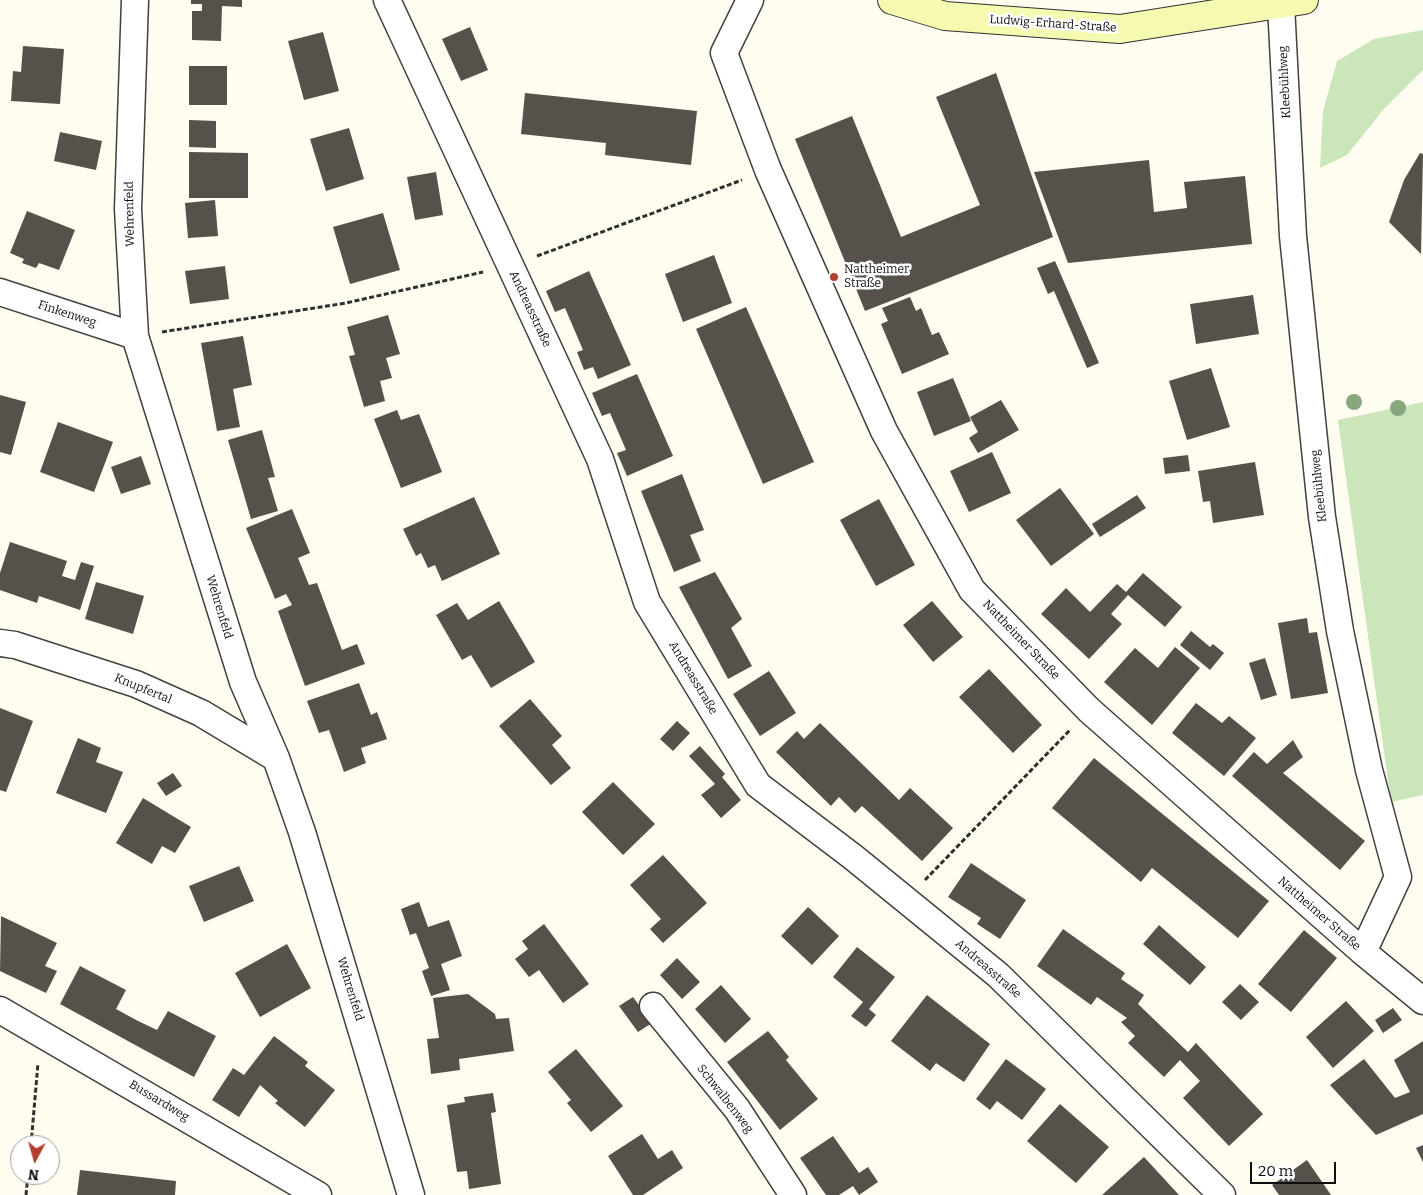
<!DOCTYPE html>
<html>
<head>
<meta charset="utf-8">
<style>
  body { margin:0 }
  #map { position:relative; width:1423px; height:1195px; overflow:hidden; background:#fefdf0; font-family:Bitter,serif }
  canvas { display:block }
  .north { position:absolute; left:10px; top:1135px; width:50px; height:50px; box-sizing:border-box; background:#fff; border:1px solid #9f9f9f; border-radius:50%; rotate:186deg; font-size:14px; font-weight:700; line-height:20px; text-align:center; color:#0e0e0e }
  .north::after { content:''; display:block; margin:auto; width:18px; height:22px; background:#b43d30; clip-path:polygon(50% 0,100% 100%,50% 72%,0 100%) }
  .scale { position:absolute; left:1250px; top:1162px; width:86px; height:22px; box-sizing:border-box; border:2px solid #0e0e0e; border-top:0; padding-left:6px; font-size:15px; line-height:18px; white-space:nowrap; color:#0e0e0e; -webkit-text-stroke:4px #fff; paint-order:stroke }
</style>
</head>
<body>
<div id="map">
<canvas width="1423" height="1195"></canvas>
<div class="north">N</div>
<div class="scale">20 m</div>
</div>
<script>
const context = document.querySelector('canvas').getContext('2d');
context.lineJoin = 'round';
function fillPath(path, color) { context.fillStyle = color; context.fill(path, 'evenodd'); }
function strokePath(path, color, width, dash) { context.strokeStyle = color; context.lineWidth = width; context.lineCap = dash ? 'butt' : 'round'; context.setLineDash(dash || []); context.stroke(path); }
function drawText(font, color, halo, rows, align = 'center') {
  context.font = font + ' Bitter,serif'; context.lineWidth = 5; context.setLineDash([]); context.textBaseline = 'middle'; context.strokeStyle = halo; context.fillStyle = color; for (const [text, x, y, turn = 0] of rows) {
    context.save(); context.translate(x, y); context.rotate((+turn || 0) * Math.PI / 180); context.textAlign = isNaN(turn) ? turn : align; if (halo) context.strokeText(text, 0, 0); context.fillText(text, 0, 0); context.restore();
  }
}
fillPath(new Path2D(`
  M1423 30V70L1383 110 1347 155 1320 168 1323 111 1337 61 1374 39Z
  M1423 402V795L1391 802 1338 420Z`), '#cce6bc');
fillPath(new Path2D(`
  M191 0H242V7L222 6 221 41 192 40V11H202V4H191Z
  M470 27 488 70 461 81 442 39Z
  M323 32 339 91 304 100 288 41Z
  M23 46 64 49 60 104 11 101 13 71 21 72Z
  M189 66H227V105H189Z
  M996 73 1053 237 865 311 795 139 852 116 901 237 980 205 936 97Z
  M525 93 697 111 691 165 605 155 606 143 521 134Z
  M189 120 216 121V148L189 147Z
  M349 128 364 179 326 191 310 139Z
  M60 132 102 141 96 170 54 161Z
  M189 152 248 153V198H189Z
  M1420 153 1423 154 1421 254 1389 222 1404 180Z
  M1149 160 1154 212 1187 208 1184 182 1245 176 1252 244 1068 263 1034 172Z
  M436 172 443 215 415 220 407 177Z
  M215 200 218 236 188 238 185 203Z
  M27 211 75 230 59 270 39 263 36 268 22 263 24 259 10 253Z
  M383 213 400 270 350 284 333 227Z
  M714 255 732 303 683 322 665 274Z
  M1055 261 1099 363 1087 368 1054 291 1048 294 1037 268Z
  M225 266 229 299 190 304 185 271Z
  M589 271 631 365 598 379 593 367 584 370 577 352 583 350 565 308 555 312 546 291Z
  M1253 295 1259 334 1196 344 1190 304Z
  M910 297 916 311 921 308 932 335 939 332 949 354 902 374 881 324 888 321 882 308Z
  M746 307 814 462 763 484 696 329Z
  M388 315 400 354 386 358 392 378 380 381 385 401 364 407 349 356 355 355 347 327Z
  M243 336 252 385 233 389 240 427 217 431 201 343Z
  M1211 368 1230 427 1187 440 1169 381Z
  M637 374 673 456 627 476 617 453 626 450 610 413 602 416 592 393Z
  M953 378 971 421 934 436 917 392Z
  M0 395 26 402 11 455 0 452Z
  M1001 400 1019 430 978 453 969 438 978 432 970 417Z
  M397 410 401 420 419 414 442 472 401 488 374 419Z
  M58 422 113 442 94 492 40 472Z
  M262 430 275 477 268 478 278 511 251 519 228 440Z
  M992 452 1011 493 969 512 950 471Z
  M1188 455 1190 471 1165 474 1163 458Z
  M141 456 151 484 121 494 111 467Z
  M1255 462 1264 515 1213 523 1210 501 1203 502 1198 471Z
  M682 474 704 530 690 535 701 561 674 572 641 491Z
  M1060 488 1094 534 1051 566 1016 520Z
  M1137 495 1146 508 1100 537 1092 524Z
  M474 497 500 554 442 581 435 565 428 568 421 553 416 556 403 529Z
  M879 499 915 565 876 586 840 520Z
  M292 509 310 553 298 558 309 585 317 583 342 650 357 644 365 664 305 686 278 611 292 605 286 594 275 599 246 528Z
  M10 542 67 561 62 576 75 580 81 562 94 566 80 610 39 596 37 603 0 590V573Z
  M715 572 742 619 731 628 752 666 728 679 679 587Z
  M1143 573 1182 607 1165 627 1128 595 1111 614 1122 624 1089 659 1041 614 1066 588 1090 612 1117 584 1126 592Z
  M96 582 144 596 133 634 85 619Z
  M499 601 535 662 491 688 471 655 462 660 436 615 457 603 468 620Z
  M932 601 963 637 933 662 903 625Z
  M1307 618 1309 633 1317 632 1328 693 1291 699 1278 623Z
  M1191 631 1210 647 1213 644 1224 653 1210 670 1180 645Z
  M1175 647 1200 668 1152 725 1104 682 1135 648 1158 668Z
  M1265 658 1277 695 1261 700 1249 663Z
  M989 669 1042 725 1013 753 959 697Z
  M769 671 796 713 760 736 733 694Z
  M359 683 371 715 377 712 387 739 361 748 366 763 344 772 329 730 319 733 307 701Z
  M530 699 562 736 552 745 571 768 551 785 499 726Z
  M1196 703 1222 723 1229 716 1256 738 1224 776 1172 733Z
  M0 708 33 721 6 792 0 790Z
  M677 721 690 733 673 751 660 739Z
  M820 723 899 800 910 788 953 828 922 861 862 806 855 813 839 797 831 806 776 752 797 731 804 739Z
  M78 738 101 748 96 762 123 772 106 813 56 793Z
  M1293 740 1303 757 1283 773 1365 841 1340 870 1232 776 1254 752 1267 764Z
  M700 746 725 774 722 777 741 800 721 818 701 795 715 784 689 756Z
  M1094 758 1269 901 1238 938 1152 868 1141 882 1052 808Z
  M173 773 182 786 166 796 157 783Z
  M613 782 655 824 623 855 582 812Z
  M143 798 191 827 175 853 162 846 152 864 116 843Z
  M663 855 707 903 663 943 650 929 661 919 630 885Z
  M971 863 1026 900 1000 939 977 924 981 918 948 897Z
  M239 866 254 901 204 922 189 886Z
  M419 902 428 927 449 920 462 956 441 964 450 990 431 996 422 971 429 968 416 933 410 935 401 909Z
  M808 907 839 936 812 965 781 936Z
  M1 916 57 943 45 966 57 971 46 993 0 971Z
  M544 924 589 984 563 1003 539 970 529 977 515 959 528 949 522 941Z
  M1159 925 1206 967 1190 985 1143 944Z
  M1063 929 1125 973 1121 979 1144 995 1138 1004 1188 1052 1196 1043 1263 1114 1229 1146 1183 1098 1200 1081 1180 1060 1164 1077 1128 1043 1135 1036 1121 1022 1127 1018 1097 997 1091 1005 1037 966Z
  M1304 930 1337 958 1291 1012 1258 984Z
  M287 944 311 988 260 1017 235 973Z
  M857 947 895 977 869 1009 876 1015 866 1027 851 1016 863 1002 833 977Z
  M677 958 700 982 682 999 660 975Z
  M80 966 126 990 116 1009 138 1021 157 1030 168 1011 216 1036 194 1077 60 1004Z
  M1240 984 1259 1002 1241 1020 1222 1002Z
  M721 985 751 1019 725 1043 695 1009Z
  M468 994 495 1014 496 1019 509 1018 514 1051 459 1059 460 1070 431 1074 427 1039 439 1038 433 998Z
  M927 995 990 1044 964 1082 936 1063 930 1071 891 1041Z
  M633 997 652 1023 638 1032 619 1006Z
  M1346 1001 1374 1031 1333 1068 1306 1037Z
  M1393 1008 1402 1020 1383 1033 1375 1020Z
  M768 1031 789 1057 786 1060 818 1099 780 1130 727 1062Z
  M274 1036 308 1062 305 1066 335 1090 305 1127 275 1103 278 1101 260 1085 239 1117 212 1100 233 1068 244 1075Z
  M1423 1041V1114L1376 1135 1330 1085 1364 1059 1395 1098 1410 1092 1394 1060Z
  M576 1049 623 1106 591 1132 567 1103 571 1100 548 1072Z
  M1006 1059 1046 1089 1022 1120 997 1101 990 1110 976 1099Z
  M493 1093 496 1112 491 1113 501 1184 469 1189 467 1171 457 1172 447 1105 465 1102 464 1097Z
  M1060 1104 1109 1147 1076 1183 1027 1141Z
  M642 1134 658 1159 672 1150 683 1168 643 1195H633L608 1156Z
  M833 1136 859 1173 868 1167 878 1182 859 1195 853 1186 839 1195H826L800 1158Z
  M1423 1145V1162L1416 1148Z
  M1144 1157 1179 1195H1102Z
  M1307 1160 1331 1195H1279L1272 1185Z
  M80 1170 176 1181 175 1195H77Z`), '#56514b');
const street = new Path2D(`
  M135 0 128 209 135 336 243 682 276 758 302 832 411 1195
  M387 0 600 459 647 602 758 785 853 857 998 975 1222 1195
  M750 0 724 53 768 170 884 431 972 590 1089 710 1363 952 1423 1001
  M1281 5 1293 236 1322 517 1340 631 1369 770 1398 877 1363 952
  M0 292 135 336
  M0 643 15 645 136 684 201 713 276 758
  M653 1006 737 1109 793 1195
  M0 1010 318 1195`);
const secondary = new Path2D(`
  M892 0 945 16 1120 29 1304 0`);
strokePath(street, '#414141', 29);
strokePath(secondary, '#303030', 30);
strokePath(new Path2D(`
  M537 256 742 180
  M162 332 346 303 483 272
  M925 880 1070 730
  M31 1145 38 1063
  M26 1195 28 1175`), '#303030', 3, [5, 2.5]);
strokePath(street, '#fff', 26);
strokePath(secondary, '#f6f9b0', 28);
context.fillStyle = '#88a77f';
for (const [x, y] of [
  [1354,402],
  [1398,408]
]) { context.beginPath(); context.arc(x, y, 8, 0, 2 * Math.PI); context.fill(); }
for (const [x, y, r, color] of [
  [834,277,5,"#b43d30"]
]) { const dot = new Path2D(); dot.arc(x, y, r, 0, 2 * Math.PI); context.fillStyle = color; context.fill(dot); strokePath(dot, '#fff', 2); }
drawText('12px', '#0e0e0e', '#fff', [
  ["Ludwig-Erhard-Straße",1053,24,4],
  ["Kleebühlweg",1285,82,-93],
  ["Wehrenfeld",130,214,-91],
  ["Andreasstraße",530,309,65],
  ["Finkenweg",67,314,18],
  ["Kleebühlweg",1319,486,-96],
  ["Wehrenfeld",219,607,73],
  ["Nattheimer Straße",1021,640,46],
  ["Andreasstraße",693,678,59],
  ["Knupfertal",143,689,22],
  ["Nattheimer Straße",1319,914,41],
  ["Andreasstraße",988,969,41],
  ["Wehrenfeld",350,989,73],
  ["Schwalbenweg",725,1099,52],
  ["Bussardweg",159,1101,31]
]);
drawText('12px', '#0e0e0e', '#fff', [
  ["Nattheimer",844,270],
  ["Straße",844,284]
], 'left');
</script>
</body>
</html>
